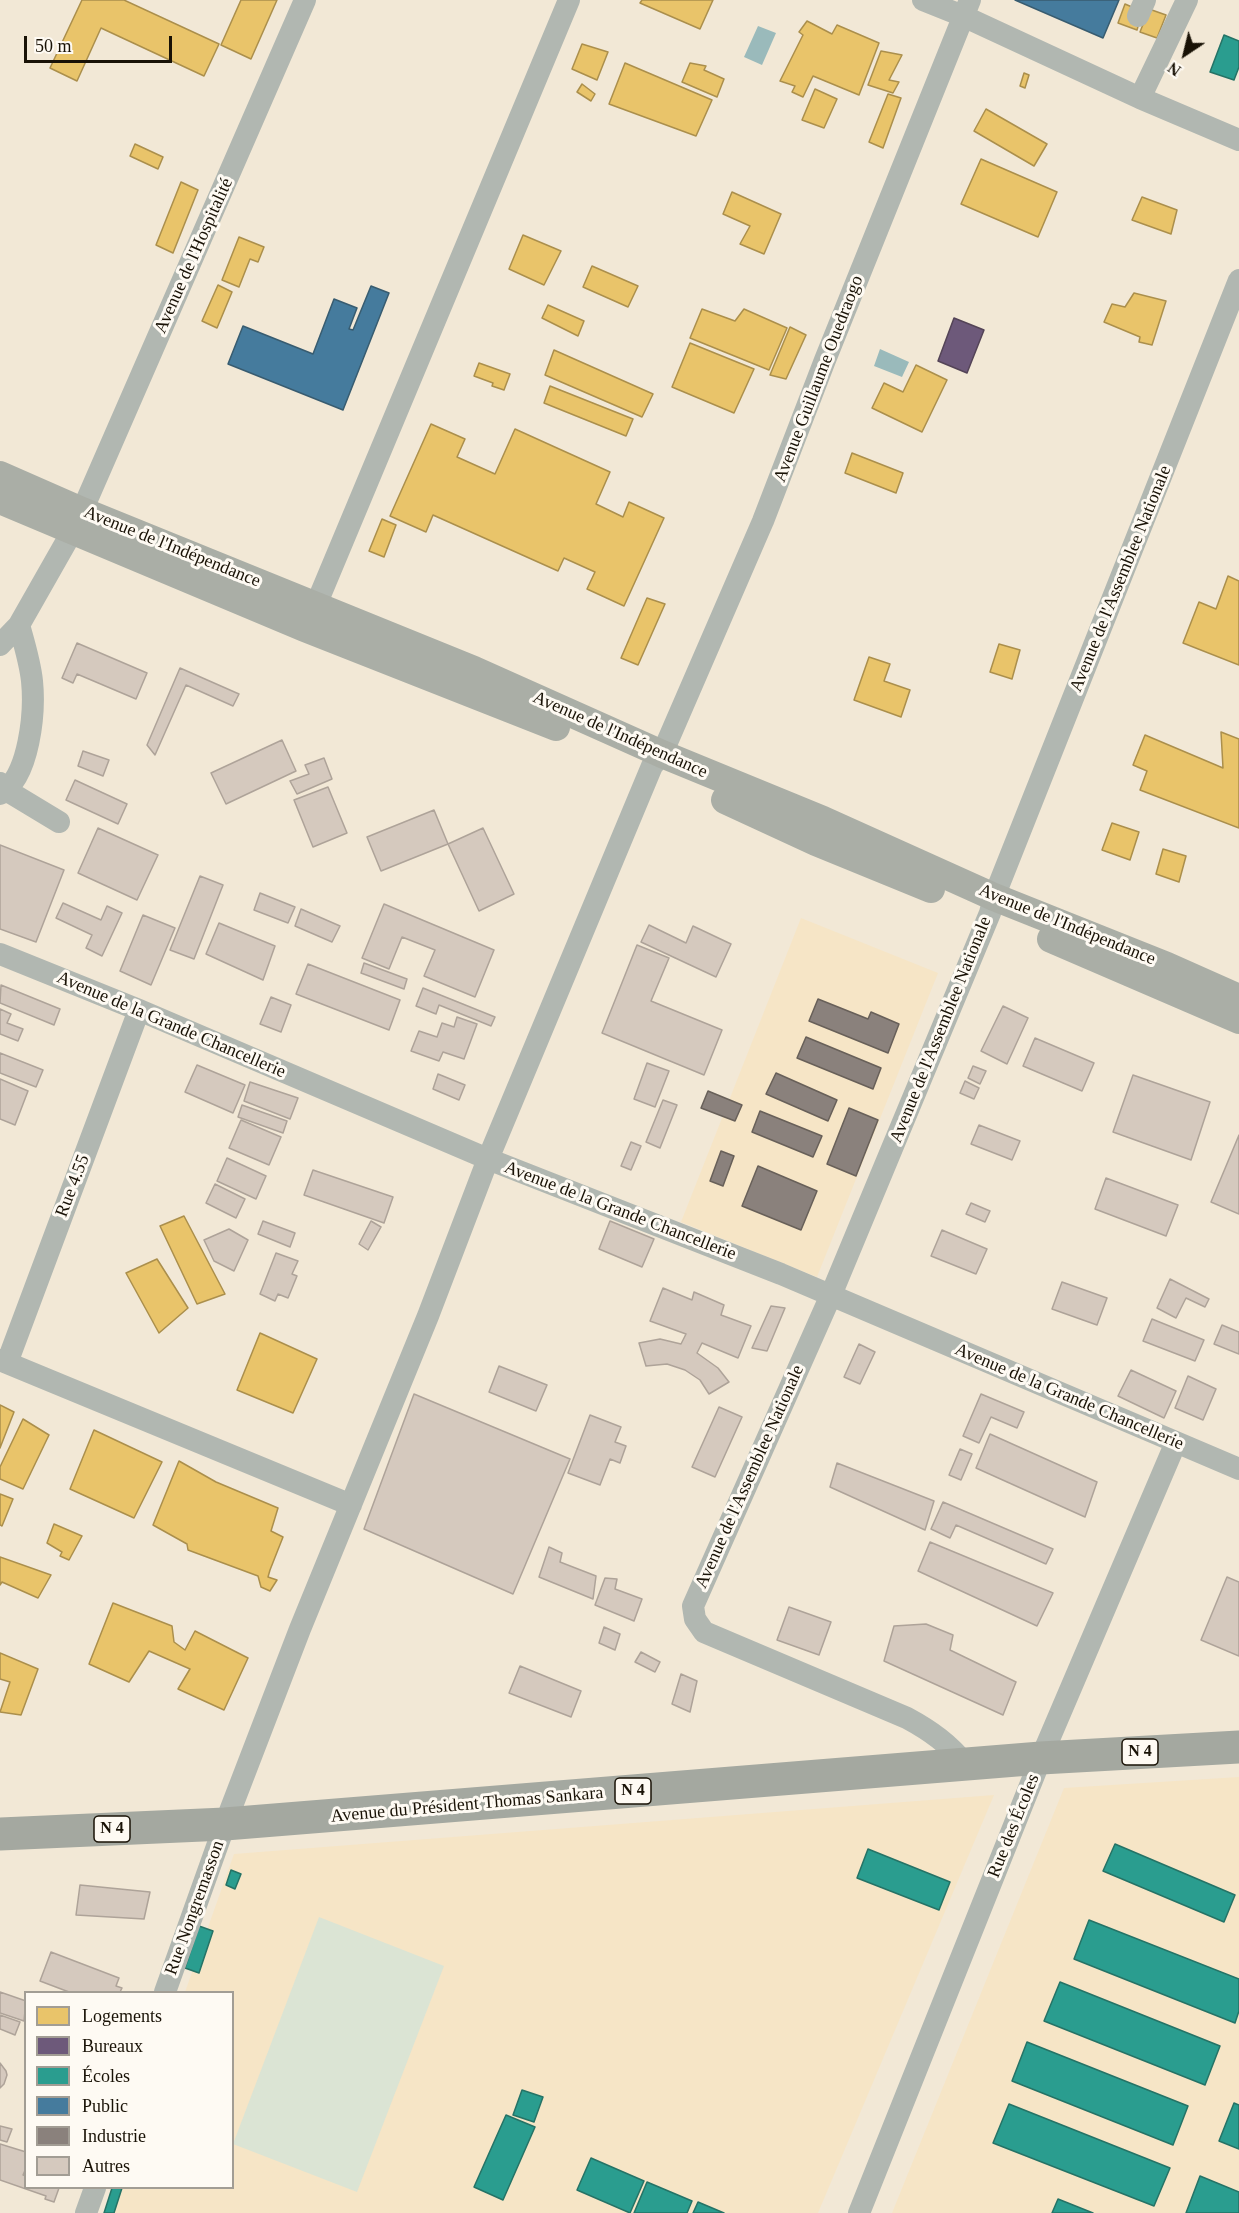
<!DOCTYPE html>
<html>
<head>
<meta charset="utf-8">
<style>
  body { margin:0 }
  #map { position:relative; width:1239px; height:2213px; overflow:hidden; background:#f2e8d6; font-family:"Times New Roman",serif }
  canvas { display:block }
  .legend { position:absolute; left:24px; top:1991px; width:210px; height:198px; box-sizing:border-box; background:#fefaf3; border:2px solid #a29d94; margin:0; padding:8px 10px; list-style:none; font-size:18px; color:#191206 }
  .legend li { display:flex; align-items:center; gap:12px; height:30px }
  .legend b { width:30px; border:2px solid #a29d94 }
  .north { position:absolute; left:1155px; top:24px; width:60px; height:60px; -webkit-text-stroke:4px #fefaf3; paint-order:stroke; rotate:215deg; font-size:16px; font-weight:700; line-height:24px; text-align:center; color:#191206 }
  .north::after { content:''; display:block; margin:auto; width:21px; height:27px; background:#191206; clip-path:polygon(50% 0,100% 100%,50% 72%,0 100%) }
  .scale { position:absolute; left:24px; top:36px; width:148px; height:27px; box-sizing:border-box; border:3px solid #191206; border-top:0; padding-left:8px; font-size:18px; line-height:21px; white-space:nowrap; color:#191206; -webkit-text-stroke:4px #fefaf3; paint-order:stroke }
</style>
</head>
<body>
<div id="map">
<canvas width="1239" height="2213"></canvas>
<ul class="legend">
<li><b style="height:16px;background:#e9c46a"></b>Logements</li>
<li><b style="height:16px;background:#6d597a"></b>Bureaux</li>
<li><b style="height:16px;background:#2a9d8f"></b>Écoles</li>
<li><b style="height:16px;background:#457b9d"></b>Public</li>
<li><b style="height:16px;background:#8a817c"></b>Industrie</li>
<li><b style="height:16px;background:#d5c9be"></b>Autres</li>
</ul>
<div class="north">N</div>
<div class="scale">50 m</div>
</div>
<script>
const context = document.querySelector('canvas').getContext('2d');
context.lineJoin = 'round';
function fillPath(path, color) { context.fillStyle = color; context.fill(path, 'evenodd'); }
function strokePath(path, color, width, dash) { context.strokeStyle = color; context.lineWidth = width; context.lineCap = dash ? 'butt' : 'round'; context.setLineDash(dash || []); context.stroke(path); }
function drawText(font, color, halo, rows, align = 'center') {
  context.font = font + ' "Times New Roman",serif'; context.lineWidth = 6; context.setLineDash([]); context.textBaseline = 'middle'; context.strokeStyle = halo; context.fillStyle = color; for (const [text, x, y, turn = 0] of rows) {
    context.save(); context.translate(x, y); context.rotate((+turn || 0) * Math.PI / 180); context.textAlign = isNaN(turn) ? turn : align; if (halo) context.strokeText(text, 0, 0); context.fillText(text, 0, 0); context.restore();
  }
}
fillPath(new Path2D(`
  M801 918 938 973 817 1277 681 1222Z
  M1239 1777V2213H892L1064 1788Z
  M994 1795 818 2213H107L116 2188H232V1992H185L234 1854Z`), '#f6e5c6');
fillPath(new Path2D(`
  M319 1917 444 1966 357 2192 233 2144Z`), '#dbe4d4');
fillPath(new Path2D(`
  M758 26 776 33 762 65 744 57Z
  M880 349 909 362 902 377 874 366Z`), '#9ababb');
const homes = new Path2D(`
  M82 0H124L219 44 204 76 101 28 77 81 50 68Z
  M241 0H277L251 59 221 45Z
  M642 0H713L700 29 640 3Z
  M1125 4 1132 7 1139 23 1137 30 1118 23Z
  M1149 9 1166 15 1157 38 1140 32Z
  M807 21 832 34 837 25 879 43 859 95 813 76 803 97 792 92 795 86 780 81 803 35 799 32Z
  M582 44 608 52 597 80 572 69Z
  M881 51 902 55 889 80 899 82 893 93 868 85Z
  M625 63 712 100 696 136 609 104Z
  M690 63 706 66 704 70 724 79 717 97 682 82Z
  M1024 73 1029 75 1025 88 1020 86Z
  M582 84 595 94 591 101 577 92Z
  M815 89 837 99 824 128 802 120Z
  M888 94 901 98 883 148 869 142Z
  M986 109 1047 144 1034 166 974 131Z
  M135 144 163 157 158 169 130 156Z
  M981 159 1057 192 1038 237 961 204Z
  M181 182 198 190 173 253 156 245Z
  M732 192 781 214 764 254 740 244 750 226 723 214Z
  M1142 197 1177 210 1171 234 1132 220Z
  M523 235 561 251 544 285 509 269Z
  M239 237 264 247 258 262 250 259 239 287 222 280Z
  M592 266 638 286 628 307 583 287Z
  M218 285 232 292 217 328 202 321Z
  M1134 293 1166 301 1152 345 1139 342 1140 337 1104 322 1112 304 1125 307Z
  M548 305 584 321 578 336 542 318Z
  M702 309 735 321 744 309 787 328 769 370 690 338Z
  M790 327 806 335 786 379 770 375Z
  M690 343 754 369 734 413 672 387Z
  M554 350 653 394 642 417 545 375Z
  M479 363 510 374 504 390 492 386 493 383 474 376Z
  M916 365 947 380 922 432 872 408 884 383 903 392Z
  M550 386 633 419 626 436 544 403Z
  M431 424 465 439 457 457 495 474 515 429 610 472 596 504 623 517 629 502 664 518 624 606 587 589 595 572 564 558 558 571 433 515 426 532 390 516Z
  M852 453 903 473 896 493 845 473Z
  M382 519 396 525 384 557 369 551Z
  M1228 576 1239 581V665L1183 643 1199 602 1216 609Z
  M647 598 665 604 638 665 621 658Z
  M999 644 1020 650 1012 679 990 672Z
  M869 657 890 664 884 681 910 690 901 717 854 700Z
  M1221 732 1239 739V828L1140 790 1147 771 1133 765 1145 735 1223 768Z
  M1112 823 1139 832 1130 860 1102 850Z
  M1163 849 1186 856 1179 882 1156 874Z
  M184 1216 225 1294 197 1304 160 1226Z
  M157 1259 188 1308 159 1333 126 1273Z
  M260 1333 317 1359 293 1413 237 1390Z
  M0 1405 14 1412 0 1448Z
  M23 1419 49 1435 23 1489 0 1479V1467Z
  M94 1430 162 1462 134 1518 70 1489Z
  M179 1461 216 1482 278 1508 271 1531 283 1537 270 1570 268 1577 277 1580 270 1591 261 1587 258 1576 188 1550 187 1544 153 1525Z
  M0 1494 13 1499 2 1526 0 1525Z
  M54 1524 82 1536 69 1560 60 1556 62 1552 47 1543Z
  M0 1557 51 1575 38 1598 2 1582 0 1585Z
  M113 1603 172 1626 174 1642 185 1650 195 1631 248 1658 224 1710 178 1689 190 1669 149 1651 129 1682 89 1664Z
  M0 1653 38 1669 21 1715 0 1712 10 1682 0 1679Z`);
fillPath(homes, '#e9c46a');
strokePath(homes, '#ab8f4c', 1.5);
const offices = new Path2D(`
  M954 318 984 330 967 373 938 361Z`);
fillPath(offices, '#6d597a');
strokePath(offices, '#544457', 1.5);
const schools = new Path2D(`
  M1224 35 1239 41V67L1234 80 1210 72Z
  M1115 1844 1235 1895 1224 1922 1103 1871Z
  M868 1849 950 1882 939 1910 857 1878Z
  M231 1870 241 1874 235 1889 226 1885Z
  M1089 1920 1239 1979V2011L1235 2023 1074 1959Z
  M199 1926 213 1931 199 1973 185 1968Z
  M1060 1982 1220 2046 1205 2085 1044 2021Z
  M1027 2042 1188 2106 1173 2145 1012 2081Z
  M522 2090 543 2097 534 2122 513 2115Z
  M1234 2103 1239 2105V2149L1219 2141Z
  M1009 2104 1170 2168 1154 2206 993 2143Z
  M506 2115 535 2127 503 2200 474 2187Z
  M591 2158 644 2181 630 2213 577 2190Z
  M1200 2176 1239 2192V2213H1186Z
  M647 2182 692 2201 687 2213H634Z
  M112 2188H122L114 2213H104Z
  M1058 2199 1093 2213H1052Z
  M698 2202 724 2213H693Z`);
fillPath(schools, '#2a9d8f');
strokePath(schools, '#257366', 1.5);
const public = new Path2D(`
  M1015 0H1119L1103 38Z
  M371 286 389 293 343 410 228 364 243 326 313 354 334 299 357 308 349 329 353 330Z`);
fillPath(public, '#457b9d');
strokePath(public, '#385c70', 1.5);
const industry = new Path2D(`
  M818 999 868 1019 871 1012 899 1024 888 1053 809 1021Z
  M806 1037 881 1068 873 1089 797 1058Z
  M776 1073 837 1100 828 1121 766 1094Z
  M708 1091 742 1105 735 1121 701 1108Z
  M849 1108 878 1120 856 1176 827 1164Z
  M760 1111 822 1136 813 1157 752 1132Z
  M721 1151 734 1156 723 1186 710 1181Z
  M758 1166 817 1191 801 1230 742 1206Z`);
fillPath(industry, '#8a817c');
strokePath(industry, '#686059', 1.5);
const building = new Path2D(`
  M77 643 147 673 136 699 77 674 73 683 62 678Z
  M180 668 239 694 233 706 186 685 155 755 147 745Z
  M282 740 296 771 226 804 211 773Z
  M83 751 109 760 103 776 78 766Z
  M324 758 332 779 297 794 290 781 309 774 305 765Z
  M75 780 127 804 118 824 66 800Z
  M328 787 347 833 313 847 294 800Z
  M434 810 448 844 381 871 367 837Z
  M98 828 158 855 137 900 78 873Z
  M483 828 514 894 479 911 448 844Z
  M0 845 64 870 36 942 0 929Z
  M200 876 223 885 194 959 170 950Z
  M260 893 295 907 288 923 254 910Z
  M63 903 101 920 107 906 122 913 102 956 86 948 92 935 56 918Z
  M384 904 494 950 475 997 424 976 435 950 402 937 389 969 362 958Z
  M301 909 340 926 332 942 295 926Z
  M143 915 175 928 151 985 120 971Z
  M219 923 275 946 263 980 206 954Z
  M649 925 686 943 693 926 731 944 716 977 641 942Z
  M637 945 669 958 651 1001 722 1030 704 1075 602 1033Z
  M364 963 407 979 404 989 361 973Z
  M308 964 400 1000 389 1030 296 994Z
  M1 985 60 1009 54 1025 0 1003Z
  M423 988 495 1017 491 1026 439 1005 436 1014 416 1006Z
  M271 997 291 1005 281 1032 260 1024Z
  M1003 1006 1028 1018 1007 1064 981 1051Z
  M0 1009 11 1014 7 1023 23 1029 18 1041 0 1034Z
  M457 1017 477 1024 464 1059 443 1052 439 1061 411 1051 419 1031 437 1037 442 1023 454 1027Z
  M1035 1038 1094 1063 1082 1091 1023 1066Z
  M0 1053 43 1070 36 1087 0 1073Z
  M647 1063 669 1071 655 1107 634 1099Z
  M197 1065 245 1085 233 1113 185 1092Z
  M973 1066 986 1071 980 1084 968 1078Z
  M438 1074 465 1085 459 1100 433 1089Z
  M1133 1075 1210 1102 1191 1160 1113 1132Z
  M0 1079 28 1091 15 1125 0 1119Z
  M965 1081 979 1088 974 1099 960 1093Z
  M250 1082 298 1098 290 1119 244 1101Z
  M663 1100 677 1105 660 1148 646 1142Z
  M242 1105 287 1121 283 1133 238 1117Z
  M241 1120 281 1137 269 1165 229 1148Z
  M979 1125 1020 1141 1012 1160 971 1144Z
  M1239 1135V1214L1211 1202Z
  M631 1142 641 1146 631 1170 621 1166Z
  M227 1158 266 1176 256 1199 217 1181Z
  M313 1170 393 1197 384 1223 304 1195Z
  M1106 1178 1178 1205 1166 1236 1095 1209Z
  M215 1184 245 1199 236 1218 206 1203Z
  M971 1203 990 1211 985 1222 966 1214Z
  M263 1221 295 1233 290 1247 258 1234Z
  M371 1221 381 1227 368 1250 359 1244Z
  M610 1221 654 1239 642 1267 599 1249Z
  M229 1229 248 1240 234 1271 214 1261 204 1240Z
  M942 1230 987 1249 976 1274 931 1256Z
  M276 1253 298 1261 292 1274 297 1276 288 1298 278 1294 275 1301 260 1294Z
  M1170 1279 1209 1299 1205 1307 1186 1298 1176 1318 1157 1308Z
  M1062 1282 1107 1298 1097 1325 1052 1309Z
  M663 1288 692 1300 694 1292 724 1305 721 1315 751 1326 738 1358 702 1343 697 1353 718 1368 729 1382 709 1394 700 1380 685 1370 667 1364 646 1366 639 1343 660 1339 681 1344 686 1334 650 1321Z
  M771 1306 785 1308 767 1351 752 1348Z
  M1152 1319 1204 1340 1195 1361 1143 1341Z
  M1222 1325 1239 1332V1354L1214 1344Z
  M859 1344 875 1352 860 1384 844 1377Z
  M499 1366 547 1385 536 1411 489 1392Z
  M1131 1370 1176 1391 1164 1418 1118 1396Z
  M1188 1376 1216 1389 1203 1420 1175 1408Z
  M414 1394 570 1459 513 1594 364 1529Z
  M981 1394 1024 1412 1017 1428 991 1417 979 1443 963 1436Z
  M719 1407 742 1417 715 1477 692 1467Z
  M590 1415 621 1427 615 1442 626 1446 620 1463 610 1459 600 1485 568 1473Z
  M990 1434 1097 1482 1085 1517 976 1468Z
  M960 1449 972 1454 961 1480 949 1475Z
  M837 1463 934 1501 925 1530 830 1487Z
  M943 1502 1053 1549 1046 1564 956 1525 950 1538 931 1529Z
  M930 1542 1053 1593 1037 1626 918 1571Z
  M549 1547 562 1553 560 1562 596 1576 593 1599 539 1577Z
  M1227 1577 1239 1582V1656L1201 1640Z
  M605 1578 617 1579 615 1589 642 1599 634 1621 595 1605Z
  M789 1607 831 1622 819 1655 777 1640Z
  M926 1624 953 1635 950 1650 1016 1682 1003 1715 884 1661 894 1626Z
  M604 1627 620 1634 615 1650 599 1643Z
  M641 1652 660 1662 655 1672 635 1662Z
  M520 1666 581 1691 571 1717 509 1693Z
  M681 1674 697 1681 690 1712 672 1704Z
  M80 1885 150 1892 144 1919 76 1915Z
  M51 1952 119 1978 116 1986 122 1988 120 1992H69L40 1981Z
  M0 1992 26 2001 24 2021 0 2013Z
  M0 2015 20 2022 15 2035 0 2029Z
  M0 2063 6 2071 7 2075 4 2084 0 2088Z
  M0 2126 12 2129 7 2142 0 2140Z
  M0 2144 26 2152V2168L23 2175 26 2176V2188H59L54 2202 45 2199 46 2196 0 2180Z`);
fillPath(building, '#d5c9be');
strokePath(building, '#aea399', 1.5);
strokePath(new Path2D(`
  M923 0 963 16 1140 98 1239 140
  M1138 16 1145 0
  M1140 98 1187 0
  M82 511 305 0
  M316 605 569 0
  M0 645 19 625 73 530
  M0 783 6 790 59 822
  M0 794C30 777 35 711 32 681 30 662 24 643 19 625
  M0 954 139 1010 488 1159 781 1274 1239 1469
  M0 1360 351 1505
  M7 1363 139 1010
  M966 1765C949 1744 931 1731 907 1718L704 1632 695 1619 693 1606 831 1295 990 913 994 897 1239 280
  M165 1992 225 1824 300 1629 428 1316 488 1159 652 766 662 754 763 521 825 360 970 0
  M86 2213 95 2188
  M859 2213 1041 1758 1176 1442`), '#b1b7b1', 22);
strokePath(new Path2D(`
  M0 475 82 511 474 670 662 754 823 820 994 897 1167 966 1239 998
  M0 500 305 628 556 727
  M725 800 816 842 931 889
  M1051 939 1239 1020`), '#aaaea6', 28);
strokePath(new Path2D(`
  M0 1834 225 1824 1041 1758 1239 1747`), '#a4a8a0', 33);
for (const [x, y, w] of [
  [1140,1752,36],
  [633,1791,36],
  [112,1829,36]
]) { const box = new Path2D(); box.roundRect(x - w / 2, y - 13, w, 26, 4.5); context.fillStyle = '#fefaf3'; context.fill(box); strokePath(box, '#191206', 1.5); }
drawText('bold 16px', '#191206', null, [
  ["N 4",1140,1752],
  ["N 4",633,1791],
  ["N 4",112,1829]
]);
drawText('18px', '#191206', '#fefaf3', [
  ["Avenue de l'Hospitalité",194,256,-66],
  ["Avenue Guillaume Ouedraogo",819,379,-69],
  ["Avenue de l'Indépendance",172,547,22],
  ["Avenue de l'Assemblee Nationale",1121,579,-68],
  ["Avenue de l'Indépendance",620,735,24],
  ["Avenue de l'Indépendance",1067,925,22],
  ["Avenue de la Grande Chancellerie",171,1025,23],
  ["Avenue de l'Assemblee Nationale",941,1030,-68],
  ["Rue 4.55",73,1186,-69],
  ["Avenue de la Grande Chancellerie",620,1211,21],
  ["Avenue de la Grande Chancellerie",1069,1397,23],
  ["Avenue de l'Assemblee Nationale",750,1477,-66],
  ["Avenue du Président Thomas Sankara",467,1805,-5],
  ["Rue des Écoles",1014,1826,-68],
  ["Rue Nongremasson",195,1908,-70]
]);
</script>
</body>
</html>
